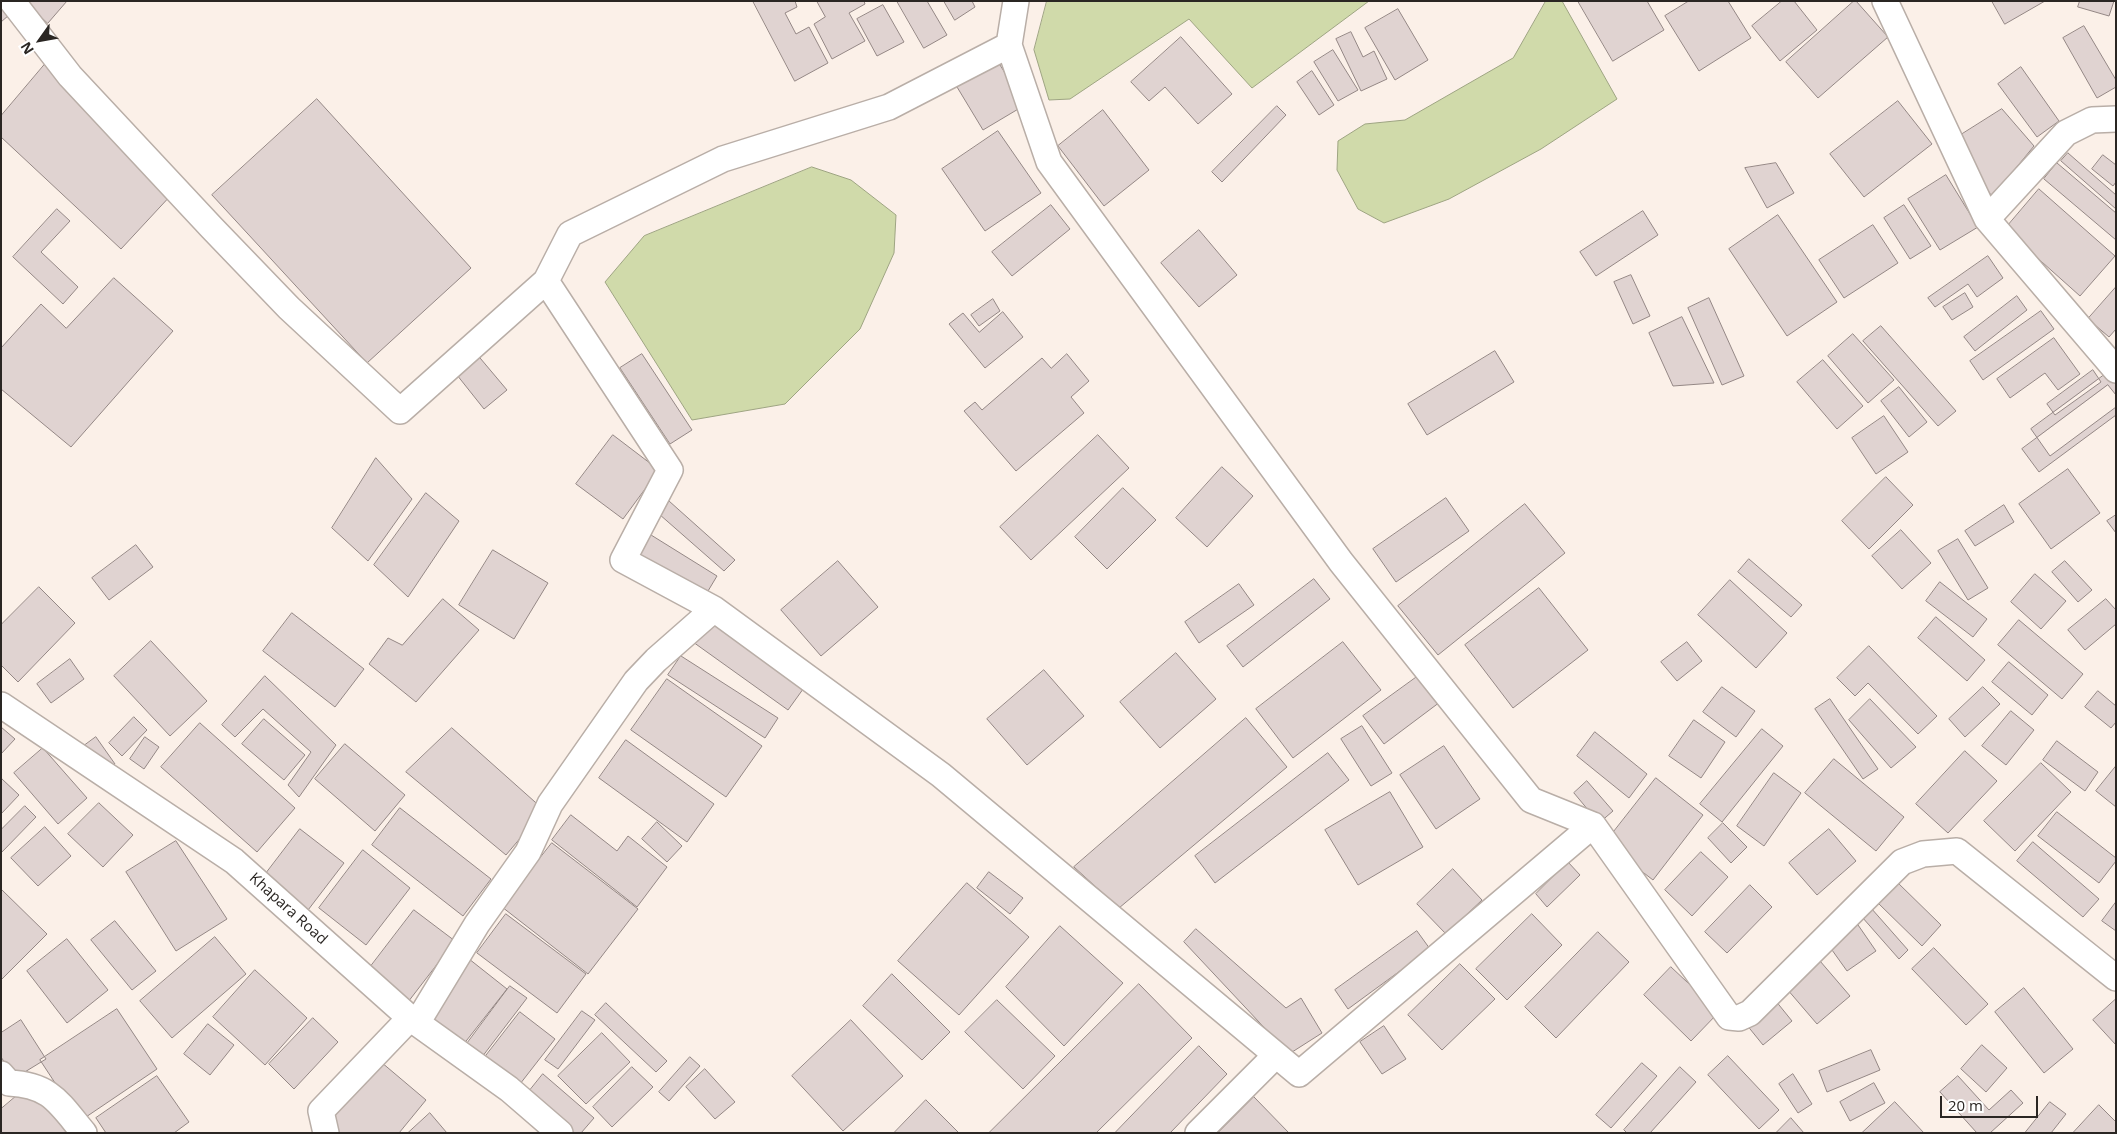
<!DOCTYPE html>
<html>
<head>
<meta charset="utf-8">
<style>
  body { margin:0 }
  #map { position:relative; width:2117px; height:1134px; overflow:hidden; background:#fbf0e8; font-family:"Open Sans",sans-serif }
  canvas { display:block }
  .frame { position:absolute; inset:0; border:2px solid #2a2623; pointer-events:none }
  .north { position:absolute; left:15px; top:15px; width:50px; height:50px; -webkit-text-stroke:4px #fff; paint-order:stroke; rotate:238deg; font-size:14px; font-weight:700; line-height:20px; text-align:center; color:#2a2623 }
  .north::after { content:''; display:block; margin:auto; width:18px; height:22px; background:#2a2623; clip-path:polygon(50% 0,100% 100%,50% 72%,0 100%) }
  .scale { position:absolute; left:1940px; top:1096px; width:98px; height:22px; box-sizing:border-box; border:2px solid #2a2623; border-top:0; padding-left:6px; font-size:15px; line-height:18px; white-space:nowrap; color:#2a2623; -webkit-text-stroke:4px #fff; paint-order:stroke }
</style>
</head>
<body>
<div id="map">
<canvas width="2117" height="1134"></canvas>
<div class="frame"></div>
<div class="north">N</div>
<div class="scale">20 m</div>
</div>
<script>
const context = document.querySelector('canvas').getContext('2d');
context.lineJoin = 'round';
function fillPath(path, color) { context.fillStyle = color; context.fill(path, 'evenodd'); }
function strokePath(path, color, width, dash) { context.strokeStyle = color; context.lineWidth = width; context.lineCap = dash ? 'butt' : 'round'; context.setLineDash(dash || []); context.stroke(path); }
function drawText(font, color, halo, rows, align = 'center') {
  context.font = font + ' "Open Sans",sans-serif'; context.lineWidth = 5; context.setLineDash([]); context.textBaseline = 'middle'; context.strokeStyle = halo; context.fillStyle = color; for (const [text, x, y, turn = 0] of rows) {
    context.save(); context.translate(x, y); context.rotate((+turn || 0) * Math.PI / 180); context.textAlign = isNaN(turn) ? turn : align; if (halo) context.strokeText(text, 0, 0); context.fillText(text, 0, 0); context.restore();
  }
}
const water = new Path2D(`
  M1047 1H1369L1252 88 1189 19 1070 99 1049 100 1034 50Z
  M1546 1H1562L1617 99 1541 149 1449 199 1384 223 1358 209 1337 170 1338 141 1365 124 1405 120 1513 58Z
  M812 167 851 180 896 215 894 253 860 329 785 404 692 420 605 282 644 236Z`);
fillPath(water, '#d0daaa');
strokePath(water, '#9ea482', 1);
const building = new Path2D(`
  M24 1H67L48 23Z
  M753 1H795L797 7 785 13 796 34 809 27 828 63 795 81Z
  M817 1H864L865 4 849 13 865 41 832 59 814 24 825 17Z
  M897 1H927L947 35 924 48Z
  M944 1H972L975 7 955 20Z
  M1578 1H1647L1664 30 1613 61Z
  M1689 1H1728L1751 38 1699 71 1665 16Z
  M1782 1H1794L1817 30 1780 61 1752 26Z
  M1854 1H1856L1888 37 1818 98 1786 62Z
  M1992 1H2045L2005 24Z
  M2080 1H2114L2109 16 2078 7Z
  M883 5 904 42 877 56 857 19Z
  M1 7 9 15 1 22Z
  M1398 9 1428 60 1395 80 1365 28Z
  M2084 26 2116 80V87L2097 98 2063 38Z
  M1351 32 1363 57 1374 51 1387 79 1361 91 1336 39Z
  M1181 37 1232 94 1198 124 1165 87 1149 101 1131 82Z
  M1333 50 1358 90 1338 101 1314 62Z
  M995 57 1025 105 983 130 954 82Z
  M46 63 173 193 121 249 1 137V116Z
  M2021 67 2059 121 2037 137 1998 84Z
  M1312 71 1334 105 1319 115 1297 82Z
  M317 99 471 268 367 363 212 195Z
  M1898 101 1932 144 1864 197 1830 154Z
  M1277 106 1286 115 1222 182 1212 172Z
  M2002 109 2034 146 1992 197 1956 138Z
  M1103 110 1149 170 1104 206 1058 146Z
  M998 131 1041 193 985 231 942 169Z
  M2068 153 2116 195V209L2061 161Z
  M2103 155 2116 165V182L2113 186 2092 169Z
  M1776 163 1794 193 1767 208 1745 168Z
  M2057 163 2116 213V240L2044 179Z
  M1946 175 1978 227 1940 250 1908 199Z
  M2039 189 2115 256 2080 296 2005 229Z
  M1051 205 1070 229 1012 276 992 252Z
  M1904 205 1931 246 1910 259 1884 218Z
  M57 209 70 221 41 252 78 287 63 304 13 257Z
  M1643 211 1658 235 1596 276 1580 252Z
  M1778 215 1837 302 1787 336 1729 249Z
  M1873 225 1898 263 1844 298 1819 260Z
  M1199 230 1237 275 1199 307 1161 263Z
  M1988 256 2003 278 1977 297 1968 284 1935 307 1928 298Z
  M1631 275 1650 316 1633 324 1614 282Z
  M114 278 173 331 71 447 1 389V348L41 304 66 328Z
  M2116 287V329L2109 337 2088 319Z
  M1965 293 1973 307 1952 320 1943 307Z
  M2017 296 2027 310 1975 351 1964 337Z
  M1709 298 1744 376 1722 385 1688 308Z
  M993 299 1000 311 979 326 971 315Z
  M2041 311 2054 329 1983 380 1970 361Z
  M1003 312 1023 337 985 368 949 324 963 313 979 332Z
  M1682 317 1714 383 1673 386 1649 333Z
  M1881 326 1956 411 1938 426 1863 341Z
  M1853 334 1894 380 1868 403 1828 356Z
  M2054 338 2080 374 2058 390 2045 373 2010 398 1997 379Z
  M1495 351 1514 382 1427 435 1408 404Z
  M475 352 507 390 484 409 453 370Z
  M642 354 692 430 670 444 620 368Z
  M1067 354 1089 381 1071 397 1084 413 1016 471 964 411 975 402 982 410 1042 358 1051 368Z
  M1823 360 1863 406 1837 429 1797 382Z
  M2093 370 2101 382 2055 415 2047 404Z
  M2111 370 2116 376V407L2050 456 2031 429Z
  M2108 385 2116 395V415L2039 472 2022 449Z
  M1899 387 1927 422 1909 437 1881 401Z
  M1884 416 1908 452 1876 474 1852 438Z
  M613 435 659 470 623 519 576 484Z
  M1098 435 1129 468 1031 560 1000 527Z
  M376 458 412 499 368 561 332 528Z
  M1222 467 1253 496 1207 547 1176 518Z
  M2068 469 2100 513 2051 549 2019 504Z
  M1886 477 1913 505 1869 549 1842 521Z
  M1123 488 1156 520 1107 569 1075 537Z
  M426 493 459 521 408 597 374 565Z
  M1446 498 1469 531 1396 582 1373 549Z
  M669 501 735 560 724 571 659 514Z
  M1525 504 1565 553 1438 655 1398 606Z
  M2004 505 2014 522 1975 546 1965 531Z
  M2116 515V533L2107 521Z
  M643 530 717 576 702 601 628 555Z
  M1901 530 1931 563 1902 589 1872 556Z
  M1958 539 1988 588 1968 600 1938 551Z
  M136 545 153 567 109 600 92 578Z
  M493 550 548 583 514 639 459 605Z
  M1749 559 1802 605 1791 617 1738 572Z
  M838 561 878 607 821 656 781 610Z
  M2065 561 2092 590 2078 602 2052 572Z
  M2035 574 2066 601 2041 629 2011 602Z
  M1314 579 1330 599 1243 667 1227 646Z
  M1730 580 1787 633 1756 668 1698 615Z
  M1940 582 1987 619 1973 637 1926 601Z
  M1239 584 1254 605 1199 643 1185 622Z
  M39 587 75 623 18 682 1 665V625Z
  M1539 588 1588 650 1513 708 1465 645Z
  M443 599 479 630 416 702 369 664 388 638 402 645Z
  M2106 599 2116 610V624L2085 650 2068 630Z
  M292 613 364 669 335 707 263 651Z
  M1936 617 1985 660 1967 681 1918 638Z
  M711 618 806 685 788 710 693 642Z
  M2019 620 2083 674 2062 699 1998 645Z
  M151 641 207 701 170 736 114 676Z
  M1343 642 1381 690 1293 758 1256 709Z
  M1687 642 1702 661 1677 681 1661 662Z
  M1869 646 1937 716 1918 734 1868 683 1855 696 1837 678Z
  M1176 653 1216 699 1160 748 1120 702Z
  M681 656 778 718 765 738 668 675Z
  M70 659 84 679 51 703 37 684Z
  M2009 662 2048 695 2032 715 1992 682Z
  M1432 666 1452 693 1384 744 1363 716Z
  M1044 670 1084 716 1027 765 987 719Z
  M265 676 336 745 299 797 288 785 311 752 263 709 235 737 222 725Z
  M667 679 762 746 726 797 631 730Z
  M1722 687 1755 711 1736 737 1703 712Z
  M1983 687 2000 704 1965 737 1949 719Z
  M2098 691 2116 706V722L2111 728 2085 707Z
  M1830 699 1878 769 1863 779 1815 709Z
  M1870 699 1916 747 1891 768 1849 720Z
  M2011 711 2034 730 2006 765 1982 746Z
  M134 717 147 730 122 756 109 743Z
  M1246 718 1287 767 1119 908 1074 867Z
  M264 719 305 755 284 780 242 744Z
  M1694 720 1725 742 1701 778 1669 756Z
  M200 723 295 808 257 852 161 767Z
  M1362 726 1392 773 1371 786 1341 739Z
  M1 727 15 739 1 754Z
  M452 728 544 810 506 855 406 772Z
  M1762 729 1783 746 1722 822 1700 804Z
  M1595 732 1647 774 1629 798 1577 756Z
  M96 737 115 764 96 777 77 751Z
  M145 737 159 747 144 769 130 759Z
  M626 740 714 804 687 842 599 778Z
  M2057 741 2098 772 2085 791 2043 760Z
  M345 744 405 795 375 831 315 779Z
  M1444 746 1480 799 1436 829 1400 775Z
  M43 748 87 798 58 824 14 773Z
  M1965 751 1997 781 1948 833 1916 804Z
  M1328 753 1349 780 1215 883 1195 856Z
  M1834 759 1904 817 1876 851 1805 793Z
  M2041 763 2071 792 2015 851 1984 821Z
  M2116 766V807L2096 791Z
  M1774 773 1801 793 1764 846 1737 826Z
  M1656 778 1703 815 1653 880 1605 843Z
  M2 779 19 795 1 814V780Z
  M1587 781 1613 811 1599 823 1574 793Z
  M1390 792 1423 847 1358 885 1325 830Z
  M99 803 133 835 103 867 68 834Z
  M25 806 36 817 1 853V830Z
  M400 808 491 879 463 916 372 845Z
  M2057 812 2116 858V861L2099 883 2038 836Z
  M571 815 617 851 628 836 667 867 637 907 552 840Z
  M657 822 682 846 667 862 642 839Z
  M1723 823 1747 847 1731 863 1708 838Z
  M45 827 71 856 38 886 11 858Z
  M300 829 344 863 305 914 261 880Z
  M1829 829 1856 861 1817 895 1789 863Z
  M176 841 227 919 176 951 126 872Z
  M2033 842 2099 899 2083 917 2017 861Z
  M552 843 638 909 588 974 502 907Z
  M363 850 410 888 366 945 319 908Z
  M1701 852 1728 877 1692 916 1665 890Z
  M1568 862 1580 875 1547 907 1536 894Z
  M1453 869 1482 900 1446 934 1417 904Z
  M989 872 1023 898 1010 914 977 888Z
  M1897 882 1941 925 1922 946 1878 903Z
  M967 883 1029 937 959 1015 898 961Z
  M1750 885 1772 907 1727 953 1705 932Z
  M1 889 47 934 1 980Z
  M2116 902V931L2102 921Z
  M1871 908 1908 950 1899 959 1862 917Z
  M414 910 455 941 408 1002 368 970Z
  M506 914 586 974 557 1013 477 953Z
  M1532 914 1562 945 1507 1000 1476 969Z
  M115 921 156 971 132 990 91 940Z
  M1856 922 1876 951 1847 971 1827 943Z
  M1060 926 1123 983 1064 1046 1006 987Z
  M1196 929 1286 1008 1301 998 1322 1033 1289 1054 1184 942Z
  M1417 931 1430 949 1348 1009 1335 990Z
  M1598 932 1629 962 1556 1038 1525 1007Z
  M215 937 246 974 172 1038 140 1001Z
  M67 939 108 990 67 1023 27 971Z
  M1934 948 1988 1004 1966 1025 1912 969Z
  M464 955 507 989 463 1045 420 1011Z
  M1820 961 1850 996 1817 1024 1787 989Z
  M1460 964 1495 999 1442 1050 1408 1015Z
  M1671 967 1719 1012 1691 1041 1644 995Z
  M255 970 307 1018 265 1065 213 1017Z
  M892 974 950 1032 922 1060 863 1006Z
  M1139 984 1192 1038 1096 1133H989Z
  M510 986 527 998 482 1057 466 1045Z
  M2024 988 2073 1049 2044 1073 1995 1012Z
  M2116 999V1045L2093 1020Z
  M997 1000 1055 1056 1023 1089 965 1032Z
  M1775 1000 1792 1021 1763 1045 1746 1024Z
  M606 1003 667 1061 656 1072 595 1015Z
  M117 1009 157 1069 80 1121 40 1060Z
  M582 1011 595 1020 558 1069 545 1060Z
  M520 1012 555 1039 520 1084 485 1057Z
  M313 1018 338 1042 294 1089 269 1064Z
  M21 1020 46 1059 15 1078 1 1057V1033Z
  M851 1020 903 1076 843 1131 792 1076Z
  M208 1024 234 1045 210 1075 184 1054Z
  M1384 1026 1406 1059 1382 1074 1360 1042Z
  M602 1033 630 1062 586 1104 558 1076Z
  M1982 1045 2007 1068 1986 1092 1961 1069Z
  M1199 1046 1227 1074 1170 1133H1115Z
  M1871 1050 1880 1070 1827 1092 1819 1071Z
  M1728 1056 1779 1110 1759 1129 1708 1075Z
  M690 1057 700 1066 669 1101 659 1092Z
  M381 1062 426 1100 399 1133H340L329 1123Z
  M1642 1063 1657 1076 1611 1128 1596 1115Z
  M632 1067 653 1087 612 1127 593 1107Z
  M1680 1067 1696 1082 1650 1133H1627L1624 1130Z
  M705 1069 735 1102 715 1119 686 1087Z
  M543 1074 594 1118 581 1133H572L527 1094Z
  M1793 1074 1812 1104 1798 1113 1779 1084Z
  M157 1076 189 1122 174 1133H106L96 1118Z
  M1958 1076 1989 1110 2011 1090 2023 1103 1990 1133H1977L1940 1092Z
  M1874 1083 1885 1103 1850 1121 1840 1102Z
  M26 1088 72 1133H1V1109Z
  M1254 1097 1289 1133H1218Z
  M926 1100 959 1133H894Z
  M1895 1102 1924 1133H1862Z
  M2050 1102 2066 1114 2051 1133H2025Z
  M2099 1105 2116 1122V1133H2073Z
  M430 1113 447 1133H408Z
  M1791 1118 1804 1133H1776Z`);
fillPath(building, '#e0d3d1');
strokePath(building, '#948785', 1);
const minor = new Path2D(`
  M12 1 70 76 212 228 289 308 400 411 546 281
  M1885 1 1987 219 2116 370
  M1009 45 1049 162 1341 562 1531 800 1593 825 1729 1017 1739 1018 1750 1013 1902 862 1923 854 1957 851 2116 978
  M1987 219 2066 133 2092 120 2116 119
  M714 609 941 775 1299 1074 1593 825
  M1 705 234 861 410 1018 509 1089 560 1133
  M417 1023 477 924 528 852 550 804 636 681 656 660 714 609 623 560 670 470 546 281 570 234 723 159 889 107 1009 45 1016 1
  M1 1074 9 1083C51 1085 59 1103 84 1133
  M326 1133 321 1111 410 1018
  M1198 1133 1276 1055`);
strokePath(minor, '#b9aea7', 28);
strokePath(minor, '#fff', 25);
drawText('15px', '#2a2623', '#fff', [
  ["Khapara Road",288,909,42]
]);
</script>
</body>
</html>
